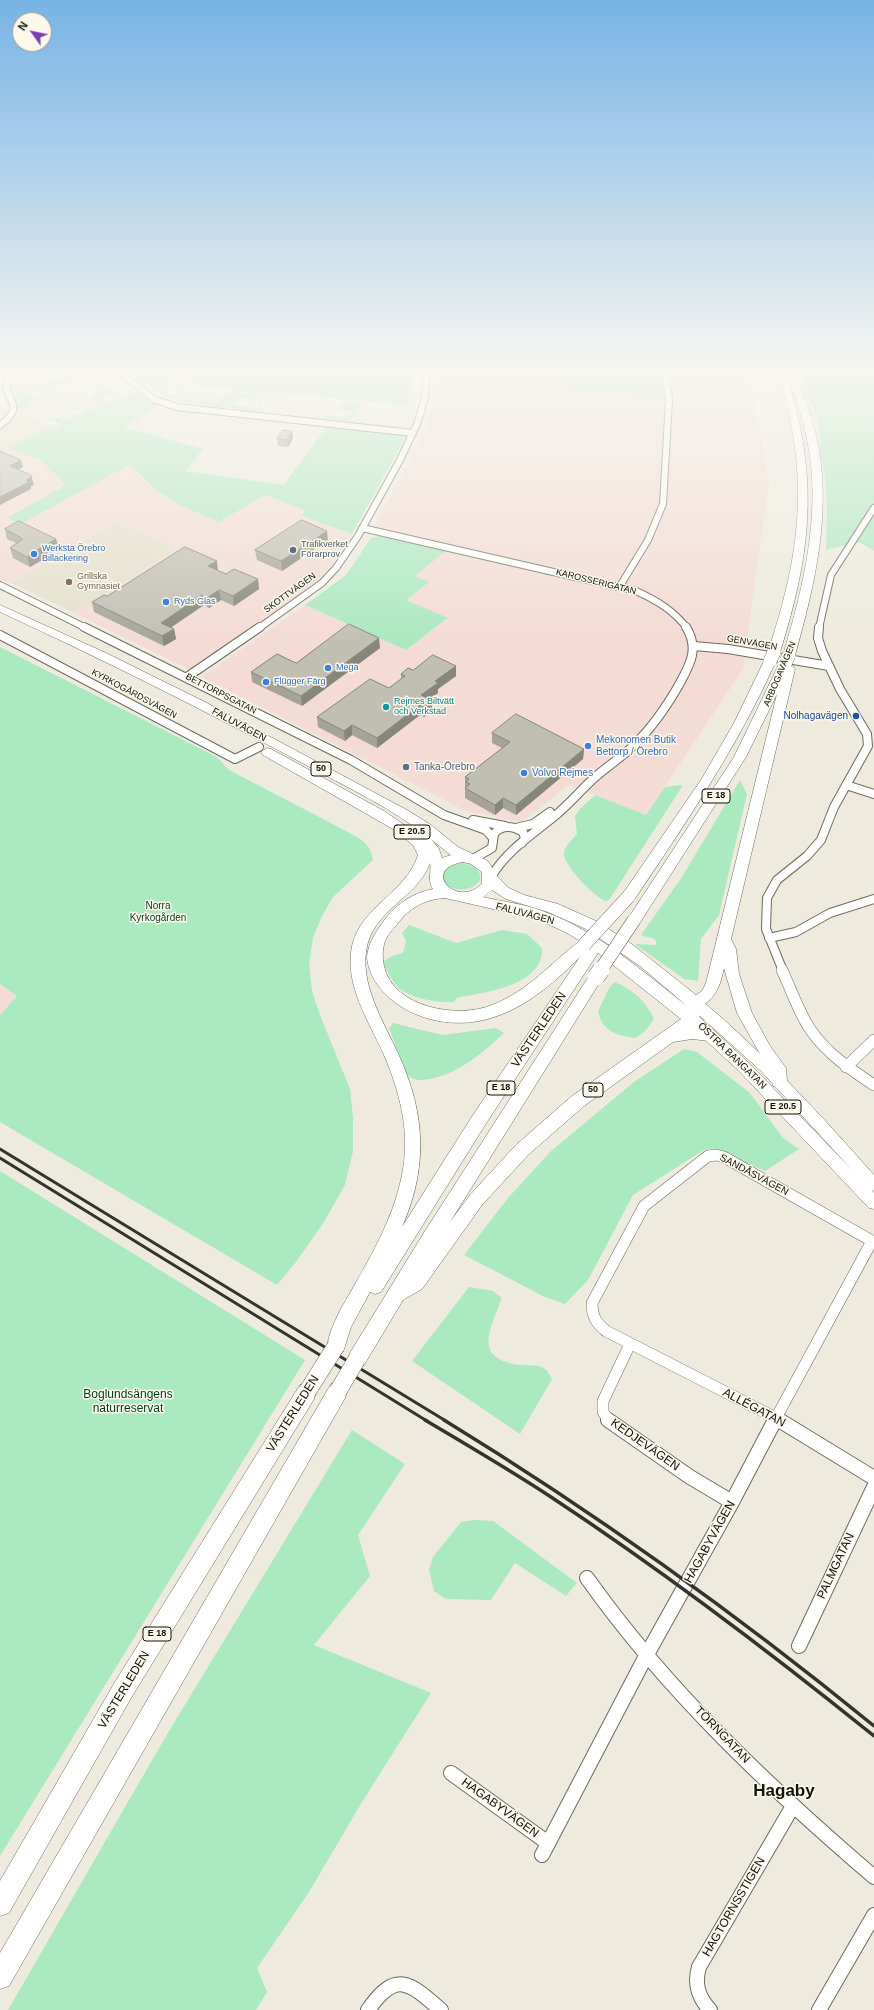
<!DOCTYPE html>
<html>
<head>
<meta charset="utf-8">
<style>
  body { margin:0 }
  #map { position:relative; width:874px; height:2010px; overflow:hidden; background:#eeebde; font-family:Arial,sans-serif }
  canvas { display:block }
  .north { position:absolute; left:12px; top:12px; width:40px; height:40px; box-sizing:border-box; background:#fbf9eb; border:1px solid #9e9c92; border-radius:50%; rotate:303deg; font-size:11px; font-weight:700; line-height:16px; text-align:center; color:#12110d }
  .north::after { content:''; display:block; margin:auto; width:14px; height:18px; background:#7c40b6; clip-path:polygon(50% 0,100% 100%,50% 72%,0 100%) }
</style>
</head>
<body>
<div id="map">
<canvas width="874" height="2010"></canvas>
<div class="north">N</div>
</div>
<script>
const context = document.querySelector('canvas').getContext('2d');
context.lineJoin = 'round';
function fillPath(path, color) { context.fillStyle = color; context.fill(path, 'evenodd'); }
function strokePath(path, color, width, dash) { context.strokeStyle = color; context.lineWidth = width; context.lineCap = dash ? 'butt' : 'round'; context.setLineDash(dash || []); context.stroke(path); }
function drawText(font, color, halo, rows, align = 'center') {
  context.font = font + ' Arial,sans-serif'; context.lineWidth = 3; context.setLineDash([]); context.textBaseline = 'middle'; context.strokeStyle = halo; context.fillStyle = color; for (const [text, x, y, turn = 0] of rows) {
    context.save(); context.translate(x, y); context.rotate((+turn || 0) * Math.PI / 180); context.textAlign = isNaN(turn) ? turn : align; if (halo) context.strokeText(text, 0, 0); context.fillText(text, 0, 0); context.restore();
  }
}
fillPath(new Path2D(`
  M23 414 52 426 0 452V427Z
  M116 522 170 546 172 552 74 613 11 583Z`), '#e4e0cb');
fillPath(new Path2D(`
  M435 366H747L769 480 743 669 646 815 569 785 521 822 466 811 202 677 305 605 406 650 448 619 406 600 428 582 415 576 450 547 374 527 427 426 434 396Z
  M9 448 39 459 66 485 8 517 21 524 131 464 145 482 219 522 265 495 305 510 302 516 352 534 324 576 300 595 190 670 74 613 172 552 170 546 116 522 11 583 0 579V452Z
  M0 984 17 996 0 1015Z`), '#f4dbd4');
fillPath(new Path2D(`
  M40 366H44L41 368 55 372 64 369 34 383 28 381 35 383 49 375 35 370 21 378 27 380 26 381 17 378Z
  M122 366H133L135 370 145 369 141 374 169 376 171 372H176V375L145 384Z
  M175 366H413L411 389 406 405 259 391 253 400 240 398 233 405 256 408 260 401 263 402 256 411 219 407 248 390 218 407 176 401 186 394 183 399 216 403 220 399 211 396H227L235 389 199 386Z
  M570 366H659L665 396 568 391Z
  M797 366H874V551L859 542 826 550 827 510 825 474 820 450 819 422Z
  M177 375 179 376 154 383 172 396 179 393 176 391 182 389 185 391 171 400 156 392 146 384Z
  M67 377H75L56 387 42 382Z
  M34 384H41L55 388 31 401 34 402 27 408 17 409 12 393 26 388 28 389 21 392 35 397 49 390 35 385 28 387Z
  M107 387 114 392 113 394 98 401 88 398Z
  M135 392 157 405 124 427 203 449 186 471 284 485 327 426 407 435 352 534 302 516 305 510 265 495 219 522C180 505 158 498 131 464L21 524 7 518 66 485 39 459 9 448 52 426 56 428 63 425 47 419 51 416 66 421 74 417 71 415H79L85 411V408L91 409 99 404 94 402 107 401 83 415Z
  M342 402 361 403 351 421 322 418C324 414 326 408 331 408L328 409 325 415 349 417 353 412 351 411 338 409Z
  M381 535 447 550 415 576 429 582 406 600 448 618 406 650 305 605 346 575 371 538Z
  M0 647 217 757 229 770 348 832C362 840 370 843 373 860L333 897 321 918 313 938 309 964 312 991 320 1015 350 1089 353 1118V1151L345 1185 324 1222 296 1262 277 1285 0 1122V1015L17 996 0 984Z
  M740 780 747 794 719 915 701 939 698 981 684 979 635 944 657 945 655 939 641 935 682 877Z
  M683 785 609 900 605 901C593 895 567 869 564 855 563 847 573 839 577 834L575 816 580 809 595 795 646 815 665 787Z
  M461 863C471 864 482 868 480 880 472 894 441 893 443 873L448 867Z
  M409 925 456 943 502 930 527 934 542 948C544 986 485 992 457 998L454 1002C438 1003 413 999 400 989 393 984 387 970 383 962L392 956 403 953 406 941 402 933Z
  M614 982C634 990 645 1000 654 1019L646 1030 636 1038C618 1036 603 1032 598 1012L608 990Z
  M393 1023 442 1035 496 1028 504 1033C482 1054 452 1079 421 1080 416 1081 411 1077 406 1075L389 1028Z
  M684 1049 697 1052 750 1093 783 1138 799 1149 765 1171 713 1148 704 1150 633 1195 588 1280 565 1304 545 1297 464 1255 508 1198 550 1152 634 1082Z
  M0 1171 305 1360 0 1856Z
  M469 1287 493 1291 502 1298C489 1332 473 1359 521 1365 529 1366 539 1364 545 1369 548 1371 550 1376 552 1379L520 1434 412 1361Z
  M352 1430 405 1464 358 1535 370 1576 314 1645 431 1693 362 1802 309 1892 257 1968 267 1992 256 2010H8L166 1736Z
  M474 1520 493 1521 577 1583 566 1596 515 1563 491 1600 446 1599 434 1591 429 1570 433 1557 461 1522Z`), '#abe9be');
const minorFar3 = new Path2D(`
  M108 366 119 371 153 399 177 407 413 433
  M0 371 12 376
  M0 425C28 405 3 402 7 380L15 374 31 366
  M362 528 636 591C656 600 673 610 687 628
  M0 585 86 628
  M620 586 648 540 663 504 669 400 665 366
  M259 628 322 583 336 568 358 536 400 460 417 424 425 398 427 366
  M819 628 831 575 874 508`);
const minorFar2 = new Path2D(`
  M84 627 351 760 444 815 486 830 493 838
  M0 635 235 759 259 747
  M694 646 728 649 829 666
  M187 677 260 627
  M846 785 874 794
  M473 820 505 826
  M516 828 533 824 550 812
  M473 859 492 848 494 834C502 824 513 826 523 832L525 838 522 843
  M491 877C507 850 533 834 556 815 570 803 581 790 593 779 606 767 621 758 633 746 652 728 667 706 680 683 691 663 699 648 686 627
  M769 938 796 932 830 913 874 899
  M783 971 766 929 767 898 777 880 807 856 821 840 834 807 868 746 867 734 840 689 822 651 818 638 819 627`);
const minorFar1 = new Path2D(`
  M782 970C791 989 798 1011 810 1029 826 1053 850 1069 874 1085
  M846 1067 874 1040
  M716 1155 724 1157 872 1241 776 1418 606 1331C596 1323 592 1316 592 1303L644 1206 708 1156Z
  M776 1418 780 1421
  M609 1421 603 1412V1401L630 1344
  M775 1421 776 1418`);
const minor = new Path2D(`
  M608 1420 690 1477 732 1502
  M779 1420 874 1478
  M587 1578C667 1691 769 1787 874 1877
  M799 1646 874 1487
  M451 1773 548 1843
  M542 1855 646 1656 732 1502 775 1420
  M368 2010C396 1970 409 1982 441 2010
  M710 2010C698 1997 694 1984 699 1967L793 1806
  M819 2010 874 1915`);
const major = new Path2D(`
  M695 998 700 999C763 1052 819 1113 874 1175V1191L872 1190 874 1193V1209L869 1208 740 1072 686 1022 684 1018 686 1014 691 1013 696 1014 750 1064 853 1171 761 1071 690 1007 689 1003 690 999Z`);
const highway = new Path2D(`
  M784 366H792C802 389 810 411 816 435 833 508 815 585 795 655L789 658 783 655C804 585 823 508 806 435 801 411 792 389 784 366Z
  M786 384 790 387C819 484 810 557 780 652L774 655 768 652C799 557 810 485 782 387Z
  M0 605 106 653 207 703 407 810 431 825 458 847 488 861 497 876 509 888 524 895 558 904 596 921 633 945 696 995 702 991 706 983 777 694 746 757 639 924 634 925 629 924 627 920 734 757 779 664 785 661 789 662 795 669 731 939 736 949 739 974 752 1013 770 1046 786 1068 787 1081 785 1086 779 1087 773 1086 770 1069 760 1054 737 1013 724 968C720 986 717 996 702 1006L699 1018 692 1027 715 1031 718 1035 715 1039 710 1041 692 1039 673 1042 584 1106 528 1155 482 1205 422 1289 403 1300 364 1365 357 1368 350 1365 348 1359 350 1353 425 1231 591 973 596 971 601 973 603 977 450 1222 470 1195 516 1145 572 1096 681 1019 598 953 485 1125 381 1292 375 1294 370 1292 351 1327 343 1352 336 1355 329 1352 327 1346C331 1324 343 1305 354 1286 375 1249 396 1212 403 1169 410 1130 399 1090 384 1055 369 1021 344 985 352 946 361 906 406 893 418 855L413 845 393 829 263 755 261 752 267 748 271 749 384 811 422 837 429 838C394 809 346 787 306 765 206 711 104 660 0 612ZM431 839 448 853 451 855 442 858 439 849ZM463 862 471 864 482 872V883C460 910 418 870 463 862ZM430 863C432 872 427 880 433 889 413 893 398 903 386 918 377 930 369 941 367 956 367 965 372 977 377 984 399 1015 442 1028 479 1021 520 1013 552 985 580 957L473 1115 402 1227C431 1161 424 1104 392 1041 379 1014 362 983 366 952 371 910 417 899 430 863ZM492 890 506 899 548 912 586 929 640 966 687 1006C642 971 599 932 545 912 526 904 503 902 483 897ZM445 898 537 919 567 933 580 941C549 964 530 990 492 1005 458 1019 393 1008 384 966 382 957 382 946 387 937 390 932 395 927 398 923 410 907 426 899 445 898Z
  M770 658 776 661C738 746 686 823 634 900L629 901 624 900 622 896 624 892 701 780 734 723 764 661Z
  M338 1382 345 1384 347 1391 345 1398 9 1986 0 1989V1953L331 1384Z
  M307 1383 314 1385 316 1392 314 1399 131 1698 9 1913 0 1916V1881L115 1682 300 1385Z`);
strokePath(minorFar3, '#6d6b5f', 8);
strokePath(minorFar2, '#6d6b5f', 10);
strokePath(minorFar1, '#6d6b5f', 12);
strokePath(minor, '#6d6b5f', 16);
strokePath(major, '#6d6b5f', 1);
strokePath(highway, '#6d6b5f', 1);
strokePath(minorFar3, '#fff', 6);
strokePath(minorFar2, '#fff', 8);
strokePath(minorFar1, '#fff', 11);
strokePath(minor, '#fff', 14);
fillPath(major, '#fff');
fillPath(highway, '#fff');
strokePath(new Path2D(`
  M0 1149 446 1421
  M0 1158 427 1421`), '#35332e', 3);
strokePath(new Path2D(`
  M425 1420C467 1445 510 1470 551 1497 663 1571 770 1652 874 1736
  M444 1420C594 1512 737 1614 874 1726`), '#35332e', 3.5);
const highwayBridgeFar1 = new Path2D(`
  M770 661 774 652
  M785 664 789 655
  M584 945 629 896
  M600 971 634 920`);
const highwayBridge = new Path2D(`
  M596 977 601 970
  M338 1391 357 1359
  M307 1392 336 1346`);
strokePath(highwayBridgeFar1, '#6d6b5f', 14, []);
strokePath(highwayBridge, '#6d6b5f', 18, []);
strokePath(highwayBridgeFar1, '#fff', 13);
strokePath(highwayBridge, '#fff', 17);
fillPath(new Path2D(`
  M292 431 293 438 288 447 278 446 277 439Z
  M5 529 56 539 59 549 41 559 42 560 30 567 13 558 10 548 16 543 7 539Z
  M328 540 282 571 257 560 255 550Z
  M218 571 226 574 258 579 259 589 234 606 221 600 209 608 204 605 171 627 174 629 176 639 164 646 94 612 92 602 107 596Z
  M380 648 302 706 252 682 251 672 296 663Z
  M413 670 456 676 438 689V693L429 699 432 700V710L424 717 420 715 377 748 352 735 345 741 318 727 317 717 389 688 401 679V674Z
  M492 733 584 749 583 759 516 815 503 808 495 815 465 798V777L502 748 492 743Z`), '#a6a499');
fillPath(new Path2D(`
  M292 431 293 438 288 447 287 440Z
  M21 460 23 467 12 473 10 466Z
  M31 475 34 485 31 486V489L0 505V497L26 480Z
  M327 531 328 540 282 571 281 561Z
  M56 539 59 549 41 559 42 560 30 567 27 557 37 550Z
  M217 561 218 571 208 566Z
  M258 579 259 589 234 606 233 596Z
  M219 590 221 600 209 608 207 598Z
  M202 595 204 605 163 633 161 623Z
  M174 629 176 639 164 646 162 636Z
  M379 638 380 648 302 706 301 696Z
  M456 666V676L438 689V693L421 705V695L435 681Z
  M432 700V710L424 717V707Z
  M420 705V715L377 748V738Z
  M352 725V735L345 741 344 731Z
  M584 749 583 759 516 815V805Z
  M503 798V808L495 815V805Z`), '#87867d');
const building = new Path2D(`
  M283 430 292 431 287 440 277 439Z
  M0 451 21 460 10 466 31 475 30 476 32 477 26 480 29 482 0 497Z
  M302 520 327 531 281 561 255 550Z
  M19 521 56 539 37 550H39L27 557 10 548 23 539 5 529Z
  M185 547 217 561 208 566 226 574 234 569 258 579 233 596 219 590 207 598 202 595 161 623 174 629 162 636 92 602 104 595 107 596Z
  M349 624 379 638 301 696 251 672 277 654 296 663Z
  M433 655 456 666 435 681 438 683 421 695 432 700 424 707 420 705 377 738 352 725 344 731 317 717 370 679 389 688 405 676 401 674 408 668 413 670Z
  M516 714 584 749 516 805 503 798 495 805 465 788 470 784 466 782 469 779 465 777 510 742 492 733Z`);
fillPath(building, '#c1bfb2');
strokePath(building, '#87867d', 1);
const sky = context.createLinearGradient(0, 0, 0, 647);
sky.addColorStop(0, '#77b3e5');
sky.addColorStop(0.57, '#f7f6f0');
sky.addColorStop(1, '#f7f6f000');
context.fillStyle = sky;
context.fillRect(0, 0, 874, 647);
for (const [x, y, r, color] of [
  [293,550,4,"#5c6f8a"],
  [34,554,4,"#3f7fe0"],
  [69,582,4,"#8d6e63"],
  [166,602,4,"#3f7fe0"],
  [328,668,4,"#3f7fe0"],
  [266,682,4,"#3f7fe0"],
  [386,707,4,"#0f9aa8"],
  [856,716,4,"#1a4fb4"],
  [588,746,4,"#3f7fe0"],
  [406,767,4,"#5c6f8a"],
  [524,773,4,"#3f7fe0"]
]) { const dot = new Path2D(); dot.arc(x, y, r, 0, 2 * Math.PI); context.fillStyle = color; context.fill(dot); strokePath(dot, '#fbf9eb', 1.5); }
drawText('9px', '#4e5e75', '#fbf9eb', [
  ["Trafikverket",301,545],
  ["Förarprov",301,555]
], 'left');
drawText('9px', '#366cbe', '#fbf9eb', [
  ["Werksta Örebro",42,549],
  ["Billackering",42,559],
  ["Ryds Glas",174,602],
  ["Mega",336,668],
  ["Flügger Färg",274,682]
], 'left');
drawText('9px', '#785e54', '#fbf9eb', [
  ["Grillska",77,577],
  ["Gymnasiet",77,587]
], 'left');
drawText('9px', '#12110d', '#fbf9eb', [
  ["KAROSSERIGATAN",596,582,14],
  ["SKOTTVÄGEN",290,593,-36],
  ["GENVÄGEN",752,643,10],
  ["ARBOGAVÄGEN",780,674,-67],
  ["KYRKOGÅRDSVÄGEN",134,694,28],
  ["BETTORPSGATAN",221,694,27]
]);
drawText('9px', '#0d838f', '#fbf9eb', [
  ["Rejmes Biltvätt",394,702],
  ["och Verkstad",394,712]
], 'left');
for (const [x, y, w] of [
  [321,769,20],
  [716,796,28],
  [412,832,36],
  [501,1088,28],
  [593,1090,20],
  [783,1107,36],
  [157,1634,28]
]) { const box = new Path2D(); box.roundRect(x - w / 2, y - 7, w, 14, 3); context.fillStyle = '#fbf9eb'; context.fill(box); strokePath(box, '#12110d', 1); }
drawText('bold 9px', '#12110d', null, [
  ["50",321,769],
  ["E 18",716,796],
  ["E 20.5",412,832],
  ["E 18",501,1088],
  ["50",593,1090],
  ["E 20.5",783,1107],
  ["E 18",157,1634]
]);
drawText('10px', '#164399', '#fbf9eb', [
  ["Nolhagavägen",848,716]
], 'right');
drawText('10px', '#12110d', '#fbf9eb', [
  ["FALUVÄGEN",239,725,28],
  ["FALUVÄGEN",525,914,15],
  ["ÖSTRA BANGATAN",732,1056,44],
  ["SANDÅSVÄGEN",754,1175,28]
]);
drawText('10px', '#366cbe', '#fbf9eb', [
  ["Mekonomen Butik",596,740],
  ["Bettorp / Örebro",596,752],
  ["Volvo Rejmes",532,773]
], 'left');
drawText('10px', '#4e5e75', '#fbf9eb', [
  ["Tanka-Örebro",414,767]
], 'left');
drawText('10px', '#00391c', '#fbf9eb', [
  ["Norra",158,906],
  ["Kyrkogården",158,918]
]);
drawText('12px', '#12110d', '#fbf9eb', [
  ["VÄSTERLEDEN",539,1030,-56],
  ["ALLÉGATAN",754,1408,28],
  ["VÄSTERLEDEN",293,1414,-58],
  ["KEDJEVÄGEN",645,1445,35],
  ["HAGABYVÄGEN",710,1542,-61],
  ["PALMGATAN",836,1566,-65],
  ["VÄSTERLEDEN",124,1690,-59],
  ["TÖRNGATAN",722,1735,46],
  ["HAGABYVÄGEN",500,1808,36],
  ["HAGTORNSSTIGEN",734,1907,-60]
]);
drawText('12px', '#00391c', '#fbf9eb', [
  ["Boglundsängens",128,1395],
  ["naturreservat",128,1409]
]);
drawText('bold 17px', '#12110d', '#fbf9eb', [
  ["Hagaby",784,1791]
]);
</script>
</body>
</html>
